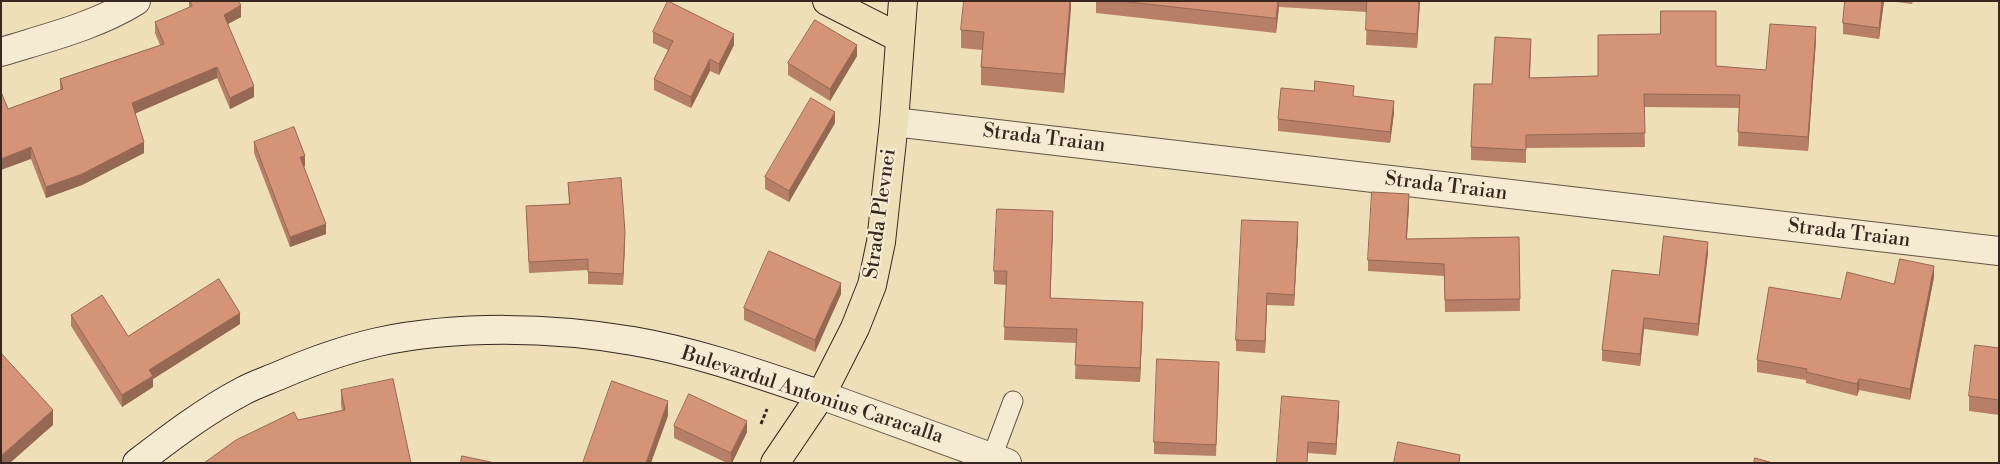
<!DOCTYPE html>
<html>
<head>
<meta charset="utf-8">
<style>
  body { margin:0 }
  #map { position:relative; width:2000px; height:464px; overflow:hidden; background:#efdfb9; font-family:"Libre Bodoni",serif }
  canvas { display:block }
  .frame { position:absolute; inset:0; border:2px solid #372720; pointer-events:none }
</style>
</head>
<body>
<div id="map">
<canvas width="2000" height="464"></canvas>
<div class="frame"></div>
</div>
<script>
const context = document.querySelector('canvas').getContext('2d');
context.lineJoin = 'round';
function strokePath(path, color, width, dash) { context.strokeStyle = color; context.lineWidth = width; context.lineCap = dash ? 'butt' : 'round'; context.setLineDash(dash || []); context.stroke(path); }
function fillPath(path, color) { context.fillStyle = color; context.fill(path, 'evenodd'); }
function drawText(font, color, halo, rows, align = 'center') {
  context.font = font + ' "Libre Bodoni",serif'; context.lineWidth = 4.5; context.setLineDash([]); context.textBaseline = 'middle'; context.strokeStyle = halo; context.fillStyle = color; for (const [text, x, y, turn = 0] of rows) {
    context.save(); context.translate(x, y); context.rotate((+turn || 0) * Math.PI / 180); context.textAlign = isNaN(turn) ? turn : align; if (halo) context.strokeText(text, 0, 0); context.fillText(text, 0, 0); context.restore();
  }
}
const service = new Path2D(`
  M992 457 1013 401`);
const minor = new Path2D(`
  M1 52C46 38 96 26 136 1
  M894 122 1999 251
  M821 395 1007 463`);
const secondary = new Path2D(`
  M137 463C171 437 205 411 243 391 254 385 266 381 278 376 310 362 343 350 378 342 458 325 552 327 633 341 697 352 759 374 821 395`);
const primary = new Path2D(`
  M827 1 900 38
  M775 463 821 395 855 328 872 285 881 242 894 122 903 1`);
strokePath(service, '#655546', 21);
strokePath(minor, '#655546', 30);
strokePath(secondary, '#372720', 30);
strokePath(primary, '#372720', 30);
strokePath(new Path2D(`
  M761 424 767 409`), '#372720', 3, [4, 2.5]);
strokePath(service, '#f5ead2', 19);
strokePath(minor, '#f5ead2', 28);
strokePath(secondary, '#f5ead2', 28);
strokePath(primary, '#efdfb9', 28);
fillPath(new Path2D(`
  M189 1 241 17 228 24 254 97 230 109 217 78 135 113 144 153 82 185 46 198 31 159 8 109 60 90V79L160 45 155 33V22L189 8Z
  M1071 1 1064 93 981 85V67L982 50 961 48V30Z
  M1096 1H1420L1417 48 1366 45 1367 12 1279 7 1276 33 1096 13Z
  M1845 1H1884L1879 39 1843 34V23Z
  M1889 1H1913L1912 4Z
  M653 32 734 45 719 75 710 71 691 108 654 90V79L668 50 653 43Z
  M1816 40 1808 151 1738 146 1739 108 1644 107 1645 147 1526 148V163L1471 160V147L1492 84 1531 52 1530 78 1598 76 1716 66 1766 70Z
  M857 56 830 101 788 75V63Z
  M1354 97 1394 113 1390 143 1278 131V119Z
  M835 123 789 202 765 189V177Z
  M254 142 305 166 304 167 326 234 290 247 254 153Z
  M568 183 625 243 623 285 588 284V270L529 273 526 206 569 204Z
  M1409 205 1407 239 1519 237 1520 311 1445 312 1444 276 1368 271V260Z
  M1053 225 1050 298 1143 315 1140 382 1075 379 1076 343 1004 340 1006 285 994 284V271Z
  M1298 234 1294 306 1267 305 1265 353 1236 351V340Z
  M1708 253 1698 336 1644 329 1640 366 1602 361V350L1659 275Z
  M1934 277 1910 400 1859 390 1857 396 1806 383V380L1757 372V360L1841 299 1894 284Z
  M841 294 815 352 744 320V308Z
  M71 315 128 336 240 324 153 379V387L122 407 71 326Z
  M1999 348V415L1969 411V396Z
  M1219 373 1216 456 1154 454V442Z
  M341 390 411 463 298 420 342 410 341 405Z
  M1339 412 1336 455 1308 453 1277 463Z
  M674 426 747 432 732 463H727L674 438Z`), '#b77f67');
fillPath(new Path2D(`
  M1070 1H1071V9L1064 93V74Z
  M1278 1H1279V7L1276 33V18Z
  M1419 1H1420L1417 48V34Z
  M1882 1H1884L1879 39V28Z
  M241 5V17L224 26V15Z
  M1816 27V40L1808 151V137Z
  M734 34V45L719 75V64Z
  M857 45V56L830 101V89Z
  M710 59V71L691 108V97Z
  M217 67V78L132 115V103Z
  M254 86V97L230 109V98Z
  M1394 101V113L1390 143V132Z
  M835 112V123L789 202V191Z
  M144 142V153L82 185 46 198V187Z
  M31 147V159L1 170V159Z
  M305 156V166L300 168V157Z
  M1409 194V205L1406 250V239Z
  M1053 211V225L1050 311V298Z
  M1298 222V234L1294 306V295Z
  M326 224V234L290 247V237Z
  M625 232V243L623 285V274Z
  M1708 242V253L1698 336V324Z
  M1934 266V277L1910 400V389Z
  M841 283V294L815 352V340Z
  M1267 293V305L1265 353V341Z
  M1143 302V315L1140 382V368Z
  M240 313V324L153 379V387L122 407V395L149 370Z
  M1644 318V329L1640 366V354Z
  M1859 379V390L1857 396V384Z
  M668 401V416L651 463H646Z
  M1339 401V412L1336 455V444Z
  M53 410V425L10 463H1V456Z
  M747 421V432L732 463H731V453Z`), '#956854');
const building = new Path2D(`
  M190 1H238L241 5 224 15 254 86 230 98 217 67 132 103 144 142 82 174 46 187 31 147 1 159V92L8 109 63 89 60 79 164 44 155 22 192 6Z
  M668 1 734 34 719 64 710 59 691 97 654 79 673 41 653 32Z
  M964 1H1070L1064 74 981 67 984 32 961 30Z
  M1120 1H1278L1276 18Z
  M1367 1H1419L1417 34 1366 30Z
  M1845 1H1882L1879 28 1843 23Z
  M1661 11H1716V66L1766 70 1770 24 1816 27 1808 137 1738 132 1740 95 1644 94 1645 133 1526 135V150L1471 147 1474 84H1492L1495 37 1531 39 1529 78 1598 76V35L1660 34Z
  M815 20 857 45 830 89 788 63Z
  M1315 81 1354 86 1353 96 1394 101 1390 132 1278 119 1281 88 1314 91Z
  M811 98 835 112 789 191 765 177Z
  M294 127 305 156 300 157 326 224 290 237 254 142Z
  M621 178 625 232 623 274 588 272V259L529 262 526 206 570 204 568 183Z
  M1372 192 1409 194 1406 239 1519 237 1520 299 1445 300 1444 264 1368 260Z
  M997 209 1053 211 1050 298 1143 302 1140 368 1075 365 1077 329 1004 327 1007 271H994Z
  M1242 220 1298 222 1294 295 1267 293 1265 341 1236 340Z
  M1664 236 1708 242 1698 324 1644 318 1640 354 1602 350 1612 270 1659 275Z
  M769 251 841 283 815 340 744 308Z
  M1900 259 1934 266 1910 389 1859 379 1857 384 1806 372 1807 369 1757 360 1769 287 1841 299 1847 272 1894 284Z
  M219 279 240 313 149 370 153 376 122 395 71 315 102 295 128 336Z
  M1975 345 1999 348V400L1969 396Z
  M1 353 53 410 1 456Z
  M1157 359 1219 362 1216 445 1154 442Z
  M393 379 411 463H204L236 440 294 412 298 420 345 410 341 390Z
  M612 381 668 401 646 463H583Z
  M689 394 747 421 731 453 674 426Z
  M1282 396 1339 401 1336 444 1308 442 1307 463H1277Z
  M1398 442 1460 455 1459 463H1394Z
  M462 456 495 463H461Z
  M1755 458 1773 463H1754Z`);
fillPath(building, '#d59478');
strokePath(building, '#956854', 1);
drawText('20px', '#372720', '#f5ead2', [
  ["Strada Traian",1044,139,7],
  ["Strada Traian",1446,187,7],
  ["Strada Plevnei",881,214,-82],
  ["Strada Traian",1849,234,7],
  ["Bulevardul Antonius Caracalla",812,396,18]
]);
</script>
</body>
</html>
